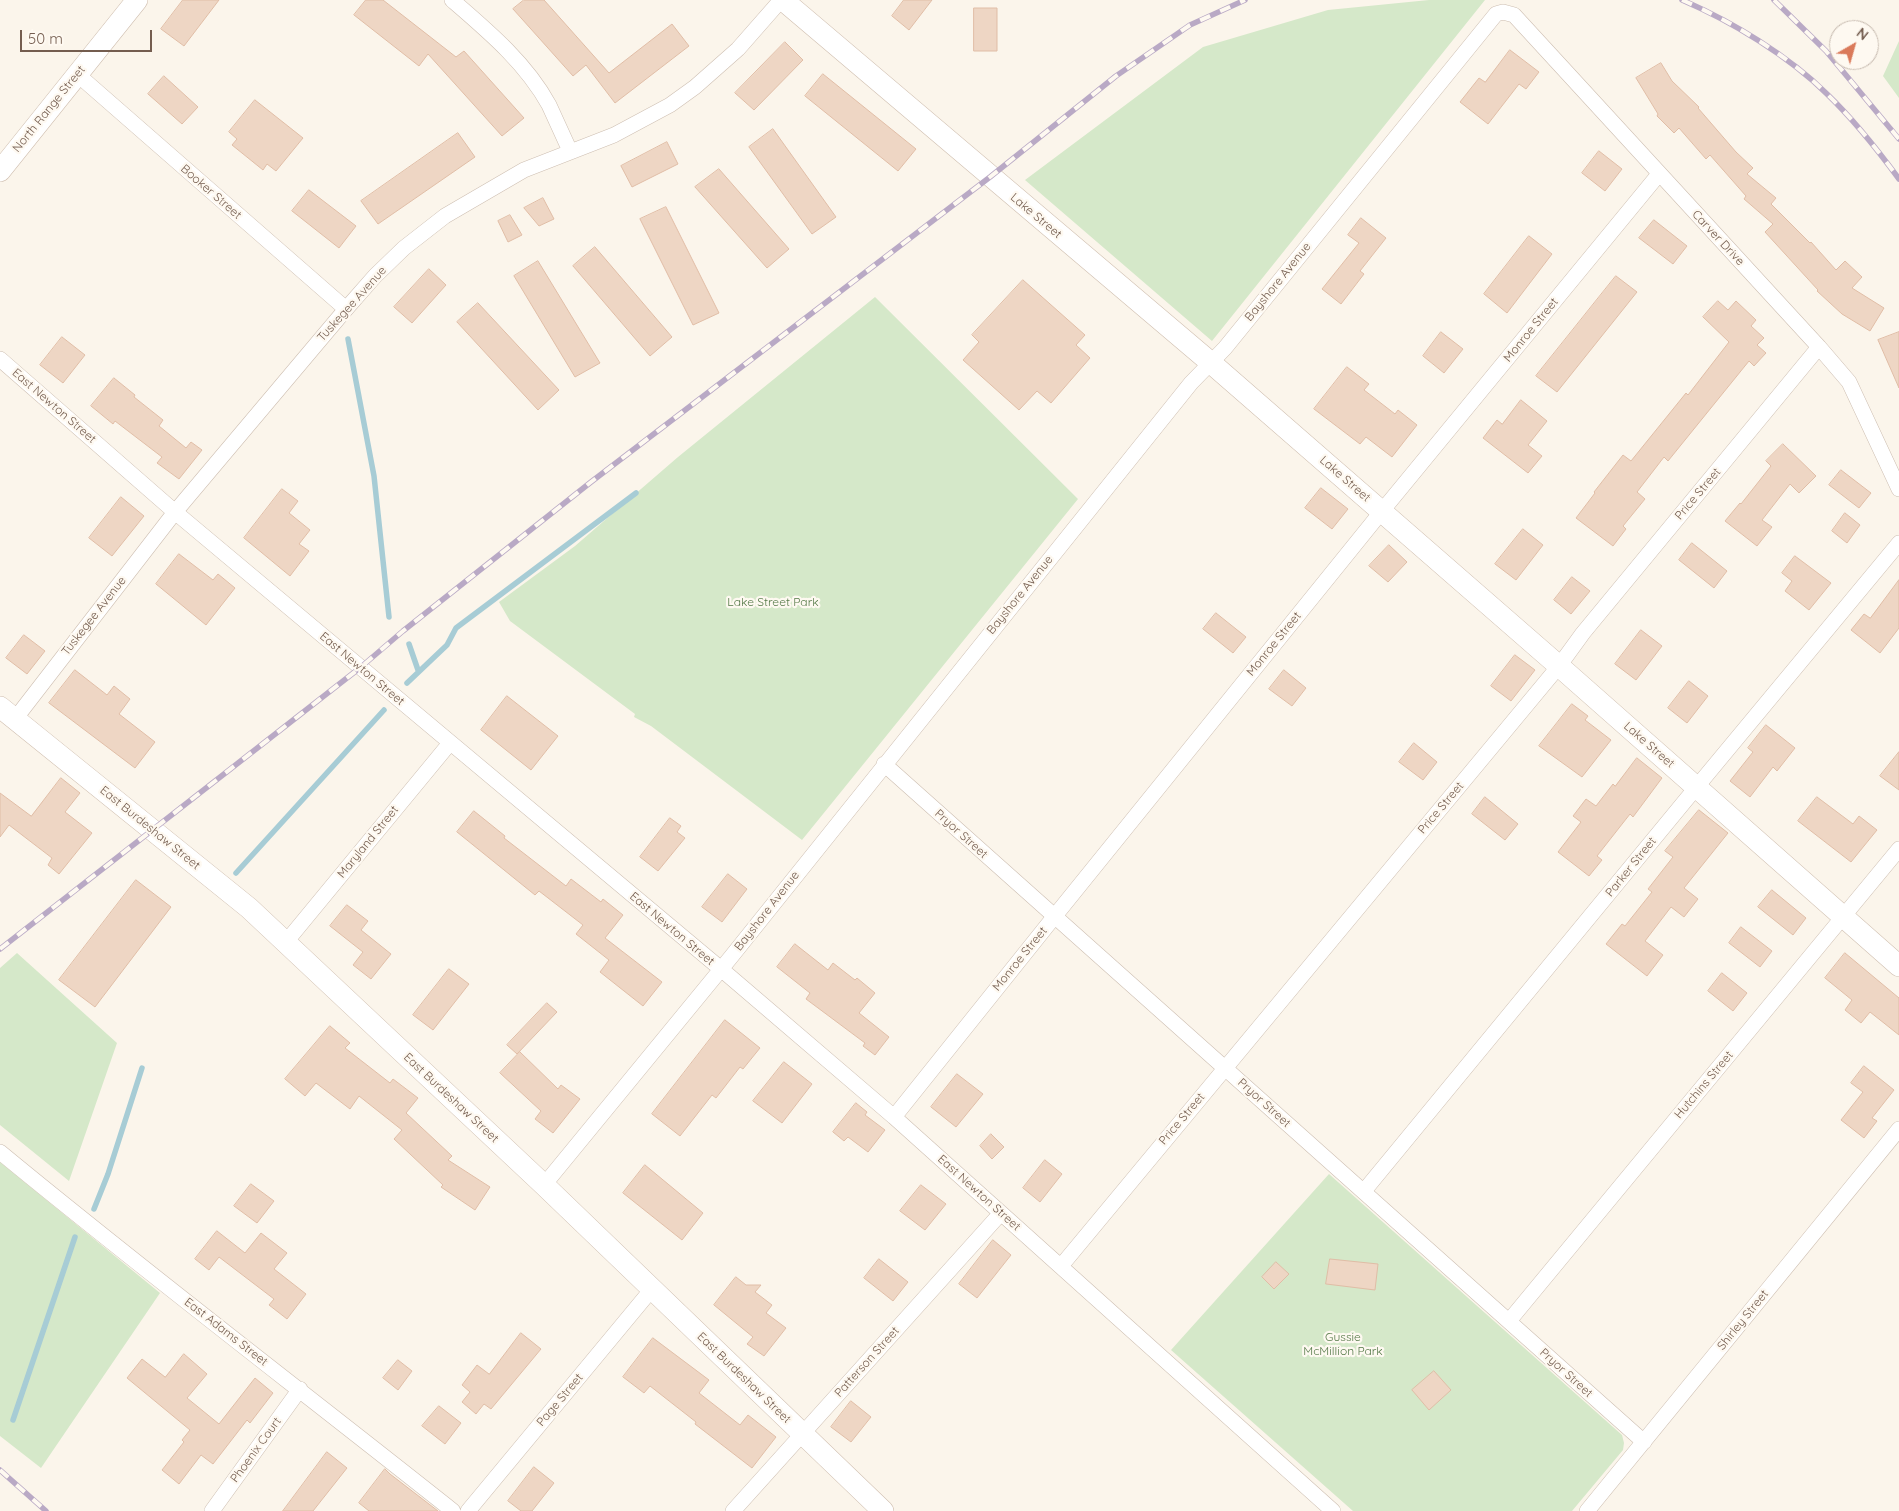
<!DOCTYPE html>
<html>
<head>
<meta charset="utf-8">
<style>
  body { margin:0 }
  #map { position:relative; width:1899px; height:1511px; overflow:hidden; background:#fbf5eb; font-family:Quicksand,sans-serif }
  canvas { display:block }
  .north { position:absolute; left:1829px; top:20px; width:50px; height:50px; box-sizing:border-box; background:#fef9f1; border:1px solid #c7bbb0; border-radius:50%; rotate:38deg; font-size:14px; font-weight:700; line-height:20px; text-align:center; color:#745d4f }
  .north::after { content:''; display:block; margin:auto; width:18px; height:22px; background:#da7a5a; clip-path:polygon(50% 0,100% 100%,50% 72%,0 100%) }
  .scale { position:absolute; left:20px; top:30px; width:132px; height:22px; box-sizing:border-box; border:2px solid #745d4f; border-top:0; padding-left:6px; font-size:15px; line-height:18px; white-space:nowrap; color:#745d4f; -webkit-text-stroke:4px #fef9f1; paint-order:stroke }
</style>
</head>
<body>
<div id="map">
<canvas width="1899" height="1511"></canvas>
<div class="north">N</div>
<div class="scale">50 m</div>
</div>
<script>
const context = document.querySelector('canvas').getContext('2d');
context.lineJoin = 'round';
function fillPath(path, color) { context.fillStyle = color; context.fill(path, 'evenodd'); }
function strokePath(path, color, width, dash) { context.strokeStyle = color; context.lineWidth = width; context.lineCap = dash ? 'butt' : 'round'; context.setLineDash(dash || []); context.stroke(path); }
function drawText(font, color, halo, rows, align = 'center') {
  context.font = font + ' Quicksand,sans-serif'; context.lineWidth = 4.5; context.setLineDash([]); context.textBaseline = 'middle'; context.strokeStyle = halo; context.fillStyle = color; for (const [text, x, y, turn = 0] of rows) {
    context.save(); context.translate(x, y); context.rotate((+turn || 0) * Math.PI / 180); context.textAlign = isNaN(turn) ? turn : align; if (halo) context.strokeText(text, 0, 0); context.fillText(text, 0, 0); context.restore();
  }
}
fillPath(new Path2D(`
  M1429 0H1485L1212 341 1025 180 1203 47 1328 10Z
  M1899 41V98L1883 76Z
  M875 297 1078 499 802 840 651 726 634 717 635 714 510 621 499 602 575 546 678 457Z
  M17 953 117 1043 69 1181 0 1125V968Z
  M0 1162 160 1293 41 1468 0 1436Z
  M1329 1174 1622 1435 1624 1443 1623 1450 1572 1511H1353L1171 1350Z`), '#d5e8c9');
strokePath(new Path2D(`
  M348 339 374 476 389 617
  M409 644 418 670
  M407 683 447 645 456 628 636 493
  M236 873 384 710
  M94 1209 108 1174 142 1068
  M13 1420 75 1237`), '#a7ccd5', 5.5);
const building = new Path2D(`
  M183 0H219L184 46 161 29Z
  M366 0H383L456 57 464 51 524 118 502 136 428 54 419 66 354 15Z
  M524 0H544L609 73 672 24 689 46 615 103 586 65 573 76 513 9Z
  M904 0H932L909 30 892 16Z
  M974 8H997V51H974Z
  M785 42 803 60 754 110 735 93Z
  M1510 50 1539 72 1526 89 1519 84 1488 124 1460 102 1479 78 1485 82Z
  M1661 63 1672 81 1699 107 1698 108 1736 152 1753 168 1747 174 1776 198 1771 204 1810 243 1811 242 1836 270 1845 261 1862 277 1852 288 1884 308 1870 331 1842 314 1817 291 1818 290 1765 232 1773 224 1744 199 1746 196 1710 155 1706 159 1679 128 1674 133 1657 116 1658 114 1636 78Z
  M823 74 916 149 898 171 805 96Z
  M164 76 198 107 182 124 148 94Z
  M255 100 303 138 276 171 267 164 263 170 232 145 237 139 229 132Z
  M773 129 836 217 812 234 749 147Z
  M458 133 475 157 378 224 361 201Z
  M667 142 678 164 632 187 621 166Z
  M1599 151 1622 169 1605 191 1582 173Z
  M719 169 789 249 767 268 695 187Z
  M309 190 356 226 339 248 292 211Z
  M543 198 554 219 539 226 524 208Z
  M666 207 719 313 693 325 640 219Z
  M510 215 522 235 508 242 498 221Z
  M1361 218 1386 238 1360 271 1364 274 1341 304 1322 289 1359 243 1348 235Z
  M1654 220 1687 246 1673 264 1639 238Z
  M1529 236 1552 254 1507 313 1484 294Z
  M595 247 672 337 650 356 573 266Z
  M538 261 600 363 575 377 514 276Z
  M429 269 446 285 412 323 394 307Z
  M1616 276 1637 292 1557 392 1536 376Z
  M1023 280 1085 335 1076 345 1090 358 1051 403 1037 391 1019 410 963 360 979 342 972 335Z
  M1718 301 1728 310 1736 301 1756 320 1751 326 1764 338 1757 345 1766 353 1754 366 1749 361 1668 461 1664 457 1637 492 1645 499 1623 526 1626 529 1613 546 1576 518 1595 493 1594 492 1623 455 1631 461 1686 393 1688 395 1729 342 1703 317Z
  M478 303 559 390 538 410 457 322Z
  M1441 332 1463 349 1444 373 1423 356Z
  M1899 332V388L1878 340Z
  M62 337 85 355 63 383 40 365Z
  M1347 367 1369 384 1364 390 1395 414 1398 410 1417 425 1392 457 1366 437 1360 444 1314 409Z
  M114 378 135 395 134 397 163 420 159 426 186 448 191 442 202 450 179 479 157 463 162 457 115 421 113 424 91 406Z
  M1521 400 1547 421 1528 445 1542 456 1528 473 1483 438 1497 420 1502 424Z
  M1783 444 1816 476 1799 493 1790 484 1762 520 1772 527 1757 546 1725 521 1740 503 1741 504 1771 466 1766 461Z
  M1841 470 1871 493 1859 508 1829 485Z
  M1321 488 1348 509 1332 529 1305 508Z
  M282 489 298 501 289 513 310 530 299 544 309 551 290 576 244 538Z
  M121 497 144 516 112 556 89 538Z
  M1845 513 1860 525 1847 543 1832 531Z
  M1523 529 1543 545 1516 580 1495 564Z
  M1692 543 1727 571 1714 588 1679 560Z
  M1389 545 1407 562 1388 582 1369 566Z
  M179 554 213 580 218 574 235 588 206 625 156 584Z
  M1795 556 1831 583 1809 610 1785 591 1792 581 1782 573Z
  M1572 577 1590 591 1571 614 1554 600Z
  M1899 580V628L1880 653 1851 630 1864 614 1870 618Z
  M1216 613 1246 637 1233 653 1203 629Z
  M1641 630 1662 646 1636 680 1615 664Z
  M24 635 45 651 27 674 6 658Z
  M1515 655 1535 670 1511 701 1491 686Z
  M75 670 107 695 114 686 130 699 119 714 155 742 135 768 49 703Z
  M1284 670 1306 688 1292 706 1269 689Z
  M1689 681 1708 696 1687 723 1668 708Z
  M507 696 558 736 531 770 481 730Z
  M1572 704 1588 716 1585 720 1611 740 1582 777 1539 746Z
  M1766 725 1795 748 1777 771 1773 767 1750 797 1730 781 1753 752 1748 748Z
  M1414 743 1437 762 1423 780 1399 762Z
  M1899 752V790L1880 776Z
  M1637 758 1662 778 1633 817 1630 814 1597 856 1602 860 1589 876 1558 852 1581 822 1573 816 1586 799 1596 806 1613 784 1615 786Z
  M61 778 80 793 65 812 92 833 59 874 48 865 52 858 9 825 0 837V793L31 816Z
  M1485 797 1518 824 1505 840 1472 814Z
  M1817 797 1853 824 1859 816 1877 830 1851 862 1798 821Z
  M1699 810 1728 833 1684 888 1698 899 1684 917 1671 907 1645 941 1663 955 1647 976 1606 944 1622 924 1625 926 1652 892 1648 889 1673 857 1665 851Z
  M474 811 505 836 504 838 566 886 571 879 601 902 603 899 623 915 605 938 662 982 643 1006 600 972 609 960 576 934 583 925 539 891 535 895 457 832Z
  M670 818 681 826 677 832 685 838 658 871 640 857Z
  M728 874 747 889 722 922 702 907Z
  M136 880 171 907 95 1007 59 980Z
  M1772 890 1806 918 1793 935 1758 907Z
  M347 905 368 921 361 930 391 954 371 979 353 965 363 952 330 926Z
  M1741 927 1772 951 1760 967 1729 943Z
  M795 944 828 970 833 963 855 980 857 978 875 993 859 1013 889 1037 875 1055 863 1046 865 1043 806 999 810 993 777 967Z
  M1845 953 1899 998V1035L1870 1012 1861 1023 1845 1010 1852 1000 1825 978Z
  M449 969 469 984 433 1030 413 1015Z
  M1722 973 1747 993 1733 1011 1708 991Z
  M547 1003 557 1012 517 1054 507 1045Z
  M725 1020 760 1048 743 1069 740 1067 716 1098 712 1095 680 1136 652 1114Z
  M330 1026 350 1043 345 1048 390 1083 393 1079 418 1098 406 1113 452 1156 448 1160 490 1187 475 1210 441 1187 443 1185 394 1139 402 1130 359 1096 350 1109 316 1083 305 1096 285 1079Z
  M520 1052 558 1089 561 1085 580 1099 553 1133 535 1119 541 1111 500 1073Z
  M784 1062 812 1084 782 1123 753 1101Z
  M1864 1066 1894 1090 1872 1118 1877 1121 1864 1138 1841 1120 1863 1092 1851 1083Z
  M957 1074 983 1094 956 1127 931 1107Z
  M856 1103 867 1112 865 1115 885 1130 868 1152 848 1137 844 1141 833 1132Z
  M991 1134 1004 1147 992 1159 980 1146Z
  M1045 1160 1062 1174 1040 1202 1023 1188Z
  M645 1165 703 1213 682 1240 623 1193Z
  M251 1184 274 1201 257 1223 234 1206Z
  M921 1185 946 1204 925 1230 900 1211Z
  M217 1231 245 1253 261 1233 287 1253 274 1269 306 1294 287 1319 269 1305 274 1299 219 1257 209 1270 195 1259Z
  M993 1240 1011 1255 977 1298 959 1284Z
  M879 1259 908 1282 893 1301 864 1278Z
  M1330 1259 1378 1264 1375 1290 1326 1284Z
  M1276 1262 1289 1274 1274 1289 1262 1277Z
  M736 1277 746 1285H761L755 1292 772 1305 766 1313 786 1328 764 1356 747 1344 753 1337 714 1305Z
  M521 1333 541 1349 491 1409 484 1404 476 1414 462 1402 470 1392 462 1385 477 1365 489 1374Z
  M653 1338 709 1380 699 1393 740 1425 748 1415 776 1437 752 1468 695 1424 696 1422 650 1386 644 1393 623 1377Z
  M184 1354 207 1374 187 1398 219 1424 255 1378 273 1393 250 1423 247 1420 213 1464 201 1455 179 1484 162 1470 184 1442 182 1440 190 1430 127 1378 142 1359 165 1377Z
  M398 1360 412 1371 398 1390 383 1378Z
  M1434 1371 1451 1390 1429 1410 1412 1390Z
  M851 1401 871 1417 851 1442 831 1427Z
  M439 1406 461 1423 445 1444 422 1426Z
  M327 1452 347 1468 313 1511H283Z
  M534 1467 554 1483 532 1511H521L508 1501Z
  M385 1469 390 1474 438 1511H369L359 1503Z`);
fillPath(building, '#eed6c4');
strokePath(building, '#e0bda6', 1);
const street = new Path2D(`
  M452 0C488 31 526 63 549 105 556 120 563 136 570 151
  M77 74 346 309
  M0 359 175 512 721 969 894 1117 1333 1511
  M15 719 175 512 346 309 375 276 404 248 445 216 524 170 614 135 670 105 695 87 738 49 781 0
  M884 764 1644 1442
  M286 942 450 743
  M894 1117 1054 917 1382 511 1659 174
  M0 1152C149 1275 302 1391 453 1511
  M544 1185 731 957 1191 383 1225 348 1496 14 1503 12 1514 15 1819 347 1849 382 1899 489
  M1364 1191 1685 801 1899 543
  M1061 1266 1559 666 1583 633 1819 347
  M1509 1321 1899 849
  M212 1511 300 1389
  M468 1511 652 1289
  M733 1511 1001 1213
  M1587 1511 1899 1129`);
const secondary = new Path2D(`
  M783 0 1210 362 1559 666 1899 966
  M0 171 137 0
  M0 707 249 908 544 1185 883 1511`);
strokePath(street, '#cdbeb1', 16);
strokePath(secondary, '#cfbeaf', 22);
strokePath(street, '#fff', 15);
strokePath(secondary, '#fff', 21);
const rail = new Path2D(`
  M1682 0C1731 21 1789 56 1827 94 1853 119 1877 149 1899 179
  M1774 0 1826 51 1899 139
  M0 949 361 667 403 631 591 482 990 177 1116 76 1190 25 1245 0
  M0 1470 46 1511`);
strokePath(rail, '#b9a9c5', 5.5);
strokePath(rail, '#fef9f1', 4, [11]);
drawText('12px', '#745d4f', '#fef9f1', [
  ["North Range Street",49,109,-51],
  ["Booker Street",211,192,41],
  ["Lake Street",1036,216,40],
  ["Carver Drive",1718,238,47],
  ["Bayshore Avenue",1278,282,-51],
  ["Tuskegee Avenue",352,304,-48],
  ["Monroe Street",1531,330,-51],
  ["East Newton Street",54,406,41],
  ["Lake Street",1345,479,41],
  ["Price Street",1698,494,-50],
  ["Bayshore Avenue",1020,595,-51],
  ["Tuskegee Avenue",94,616,-52],
  ["Monroe Street",1274,644,-51],
  ["East Newton Street",362,669,40],
  ["Lake Street",1649,745,41],
  ["Price Street",1441,808,-50],
  ["East Burdeshaw Street",150,828,39],
  ["Pryor Street",961,834,42],
  ["Maryland Street",368,842,-51],
  ["Parker Street",1631,867,-51],
  ["Bayshore Avenue",767,911,-52],
  ["East Newton Street",672,929,40],
  ["Monroe Street",1020,959,-51],
  ["Hutchins Street",1704,1085,-50],
  ["East Burdeshaw Street",451,1098,43],
  ["Pryor Street",1264,1103,42],
  ["Price Street",1182,1119,-50],
  ["East Newton Street",979,1193,42],
  ["Shirley Street",1743,1320,-51],
  ["East Adams Street",226,1332,38],
  ["Patterson Street",867,1362,-48],
  ["Pryor Street",1566,1373,42],
  ["East Burdeshaw Street",744,1378,44],
  ["Page Street",560,1400,-50],
  ["Phoenix Court",256,1450,-54]
]);
drawText('12px', '#557948', '#fef9f1', [
  ["Lake Street Park",773,602],
  ["Gussie",1343,1337],
  ["McMillion Park",1343,1351]
]);
</script>
</body>
</html>
